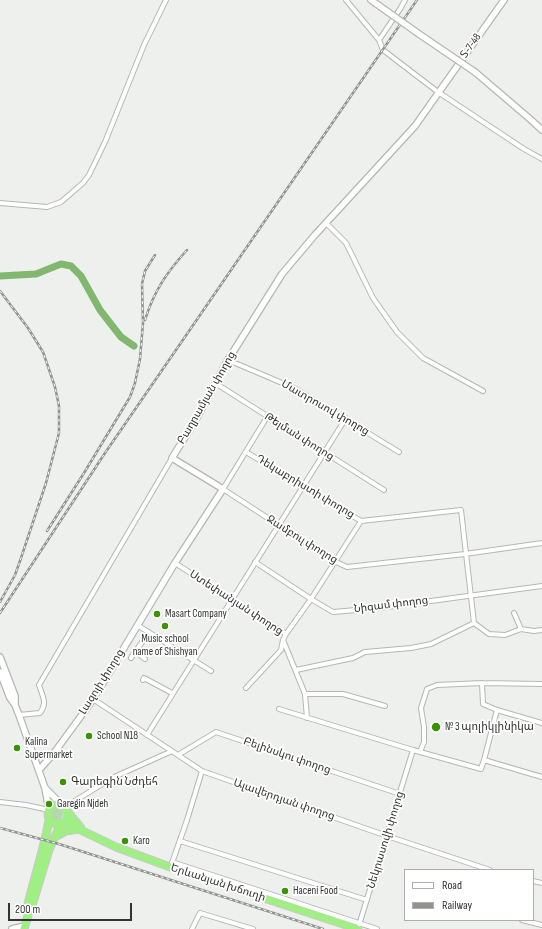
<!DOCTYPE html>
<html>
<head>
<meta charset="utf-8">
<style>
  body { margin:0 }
  #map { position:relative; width:542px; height:929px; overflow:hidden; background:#edf0ed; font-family:"Sofia Sans Condensed",sans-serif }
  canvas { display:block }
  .legend { position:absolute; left:404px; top:869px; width:130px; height:52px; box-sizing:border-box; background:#fff; border:1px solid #adaead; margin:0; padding:5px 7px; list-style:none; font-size:12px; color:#333432 }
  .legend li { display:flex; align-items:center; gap:8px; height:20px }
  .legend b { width:20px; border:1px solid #adaead }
  .scale { position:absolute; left:8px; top:903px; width:124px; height:18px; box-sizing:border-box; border:2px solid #333432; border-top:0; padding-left:5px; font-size:12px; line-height:14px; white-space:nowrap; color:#333432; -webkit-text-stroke:3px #fff; paint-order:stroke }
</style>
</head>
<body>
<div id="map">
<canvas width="542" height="929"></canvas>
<ul class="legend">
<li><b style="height:5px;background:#fff"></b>Road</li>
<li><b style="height:5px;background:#90928f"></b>Railway</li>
</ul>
<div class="scale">200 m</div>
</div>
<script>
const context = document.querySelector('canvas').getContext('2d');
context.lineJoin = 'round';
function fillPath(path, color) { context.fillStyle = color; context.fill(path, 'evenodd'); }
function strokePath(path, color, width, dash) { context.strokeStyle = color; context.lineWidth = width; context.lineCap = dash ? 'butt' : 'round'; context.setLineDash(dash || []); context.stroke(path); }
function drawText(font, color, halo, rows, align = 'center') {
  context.font = font + ' "Sofia Sans Condensed","Noto Sans Armenian",sans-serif'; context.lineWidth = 3.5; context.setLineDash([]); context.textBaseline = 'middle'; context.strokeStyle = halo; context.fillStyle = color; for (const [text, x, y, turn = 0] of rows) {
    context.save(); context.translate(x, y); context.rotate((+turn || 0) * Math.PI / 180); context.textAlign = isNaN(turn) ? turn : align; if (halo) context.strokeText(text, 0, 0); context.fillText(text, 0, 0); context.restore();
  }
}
fillPath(new Path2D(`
  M51 814a6 6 0 1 1 12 0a6 6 0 1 1-12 0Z`), '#b3d9a7');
strokePath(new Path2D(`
  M0 276 36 274 61 264 71 266 81 276 100 310 121 337 134 346`), '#81b76f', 7);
const street = new Path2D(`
  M346 0 379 40 383 50 438 92 524 149 542 159
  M379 40 400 9 405 0
  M0 203 47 207 61 202 83 183 89 175 105 142 144 45 166 0
  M326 223 346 243 373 298 397 332 423 358 483 391
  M228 360 294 388 399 452
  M215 383 384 490
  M267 417 223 489 334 561 347 567 465 554 542 543
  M246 452 361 521 461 510 474 623
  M255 562 311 599 333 612 379 608 542 586
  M175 563 286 634 283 640 305 694 307 718
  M514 613 521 629
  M474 623 489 634 505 635 521 629 534 631 542 630
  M137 625 211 671
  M286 634 311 599 361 521
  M136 652 145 659
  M131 658 149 632
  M296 670 353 658 365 652 411 648 431 644 474 623
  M143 680 144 678 172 693
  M482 683 483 704 497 710
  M246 688 281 650 283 640
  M305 694H343L385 706
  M93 699 202 771 387 836 490 870
  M279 709 413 750 481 769 484 760 542 777
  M19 715 40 713C48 703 42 695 39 685L172 458
  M147 735 346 418
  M420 752 424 742V727L421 708 427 689 437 685 482 683 542 684
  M178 755 216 732 400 794
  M484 760 497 710 542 723
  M0 802 26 805 49 810
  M65 807 112 778 172 751
  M180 841 367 900
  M172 862 377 929
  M172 863 187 820 202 771
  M533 881 542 883
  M522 920 542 925
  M359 925 413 750
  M192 929 200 913 253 929`);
const secondary = new Path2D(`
  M371 0 388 12
  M419 34 444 51
  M475 72 530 119 542 130
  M0 657 15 696V704
  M0 672 10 698 15 705 19 715 45 788 62 805
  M39 770 54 753 92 701 175 563 223 489 172 458 195 421 228 360 282 274 314 236 415 126 504 0
  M45 788 49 810
  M12 929 25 926`);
const highway = new Path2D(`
  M48 814a10 10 0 1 1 20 0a10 10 0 1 1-20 0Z
  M66 810 81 828
  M64 822 116 847 170 867 358 929
  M55 837 66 831 80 829
  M28 914 31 909 49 850 61 823
  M24 929 28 916 27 908C34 878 44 849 49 820`);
strokePath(street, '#b5b7b5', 6);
strokePath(secondary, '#b5b7b5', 8);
strokePath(highway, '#cacaca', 9);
strokePath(street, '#fff', 4);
strokePath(secondary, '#fff', 5.5);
strokePath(highway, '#a0ef84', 7);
const rail = new Path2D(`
  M0 291 28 328 43 352 55 387 59 406V433L46 483 21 558 15 575 0 602
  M145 320C154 291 167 272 187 250
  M47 531 84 473 130 397 135 383 140 359 143 323 142 284 145 271 155 255
  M0 613 105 453 417 0
  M0 828 59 844 323 929`);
strokePath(rail, '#90928f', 2.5);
strokePath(rail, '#fff', 1, [3]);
const secondaryBridge = new Path2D(`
  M388 12 419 34
  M444 51 475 72`);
strokePath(secondaryBridge, '#b5b7b5', 8, []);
strokePath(secondaryBridge, '#fff', 5.5);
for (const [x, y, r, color] of [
  [157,614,4,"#3b9303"],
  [165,626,4,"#3b9303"],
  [436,727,5,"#3b9303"],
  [89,736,4,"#3b9303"],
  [17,748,4,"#3b9303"],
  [63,782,4,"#3b9303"],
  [49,804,4,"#3b9303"],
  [125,841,4,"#3b9303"],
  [285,891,4,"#3b9303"]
]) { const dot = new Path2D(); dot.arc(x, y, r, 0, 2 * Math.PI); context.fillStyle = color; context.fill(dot); strokePath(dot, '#fff', 1.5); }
drawText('11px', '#333432', '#fff', [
  ["Տ-7-48",471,46,-55],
  ["Բաղրամյան փողոց",207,398,-60],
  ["Մատրոսով փողոց",325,408,30],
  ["Թելման փողոց",299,437,32],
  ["Դեկաբրիստի փողոց",305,487,31],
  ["Ջամբուլ փողոց",302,540,32],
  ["Ստեփանյան փողոց",236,603,33],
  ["Նիզամ փողոց",391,605,-7],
  ["Լազոյի փողոց",102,682,-58],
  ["Բելինսկու փողոց",287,756,19],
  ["Ալավերդյան փողոց",284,800,19],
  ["Նեկրասովի փողոց",386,840,-73],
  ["Երևանյան խճուղի",218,883,18]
]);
drawText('11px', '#333432', '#fff', [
  ["Masart Company",165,614],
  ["Music school",165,639,"center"],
  ["name of Shishyan",165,652,"center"],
  ["№ 3 պոլիկլինիկա",445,727],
  ["School N18",97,736],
  ["Kalina",25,742],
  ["Supermarket",25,755],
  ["Գարեգին Նժդեհ",71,782],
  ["Garegin Njdeh",57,804],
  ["Karo",133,841],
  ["Haceni Food",293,891]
], 'left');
</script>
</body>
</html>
